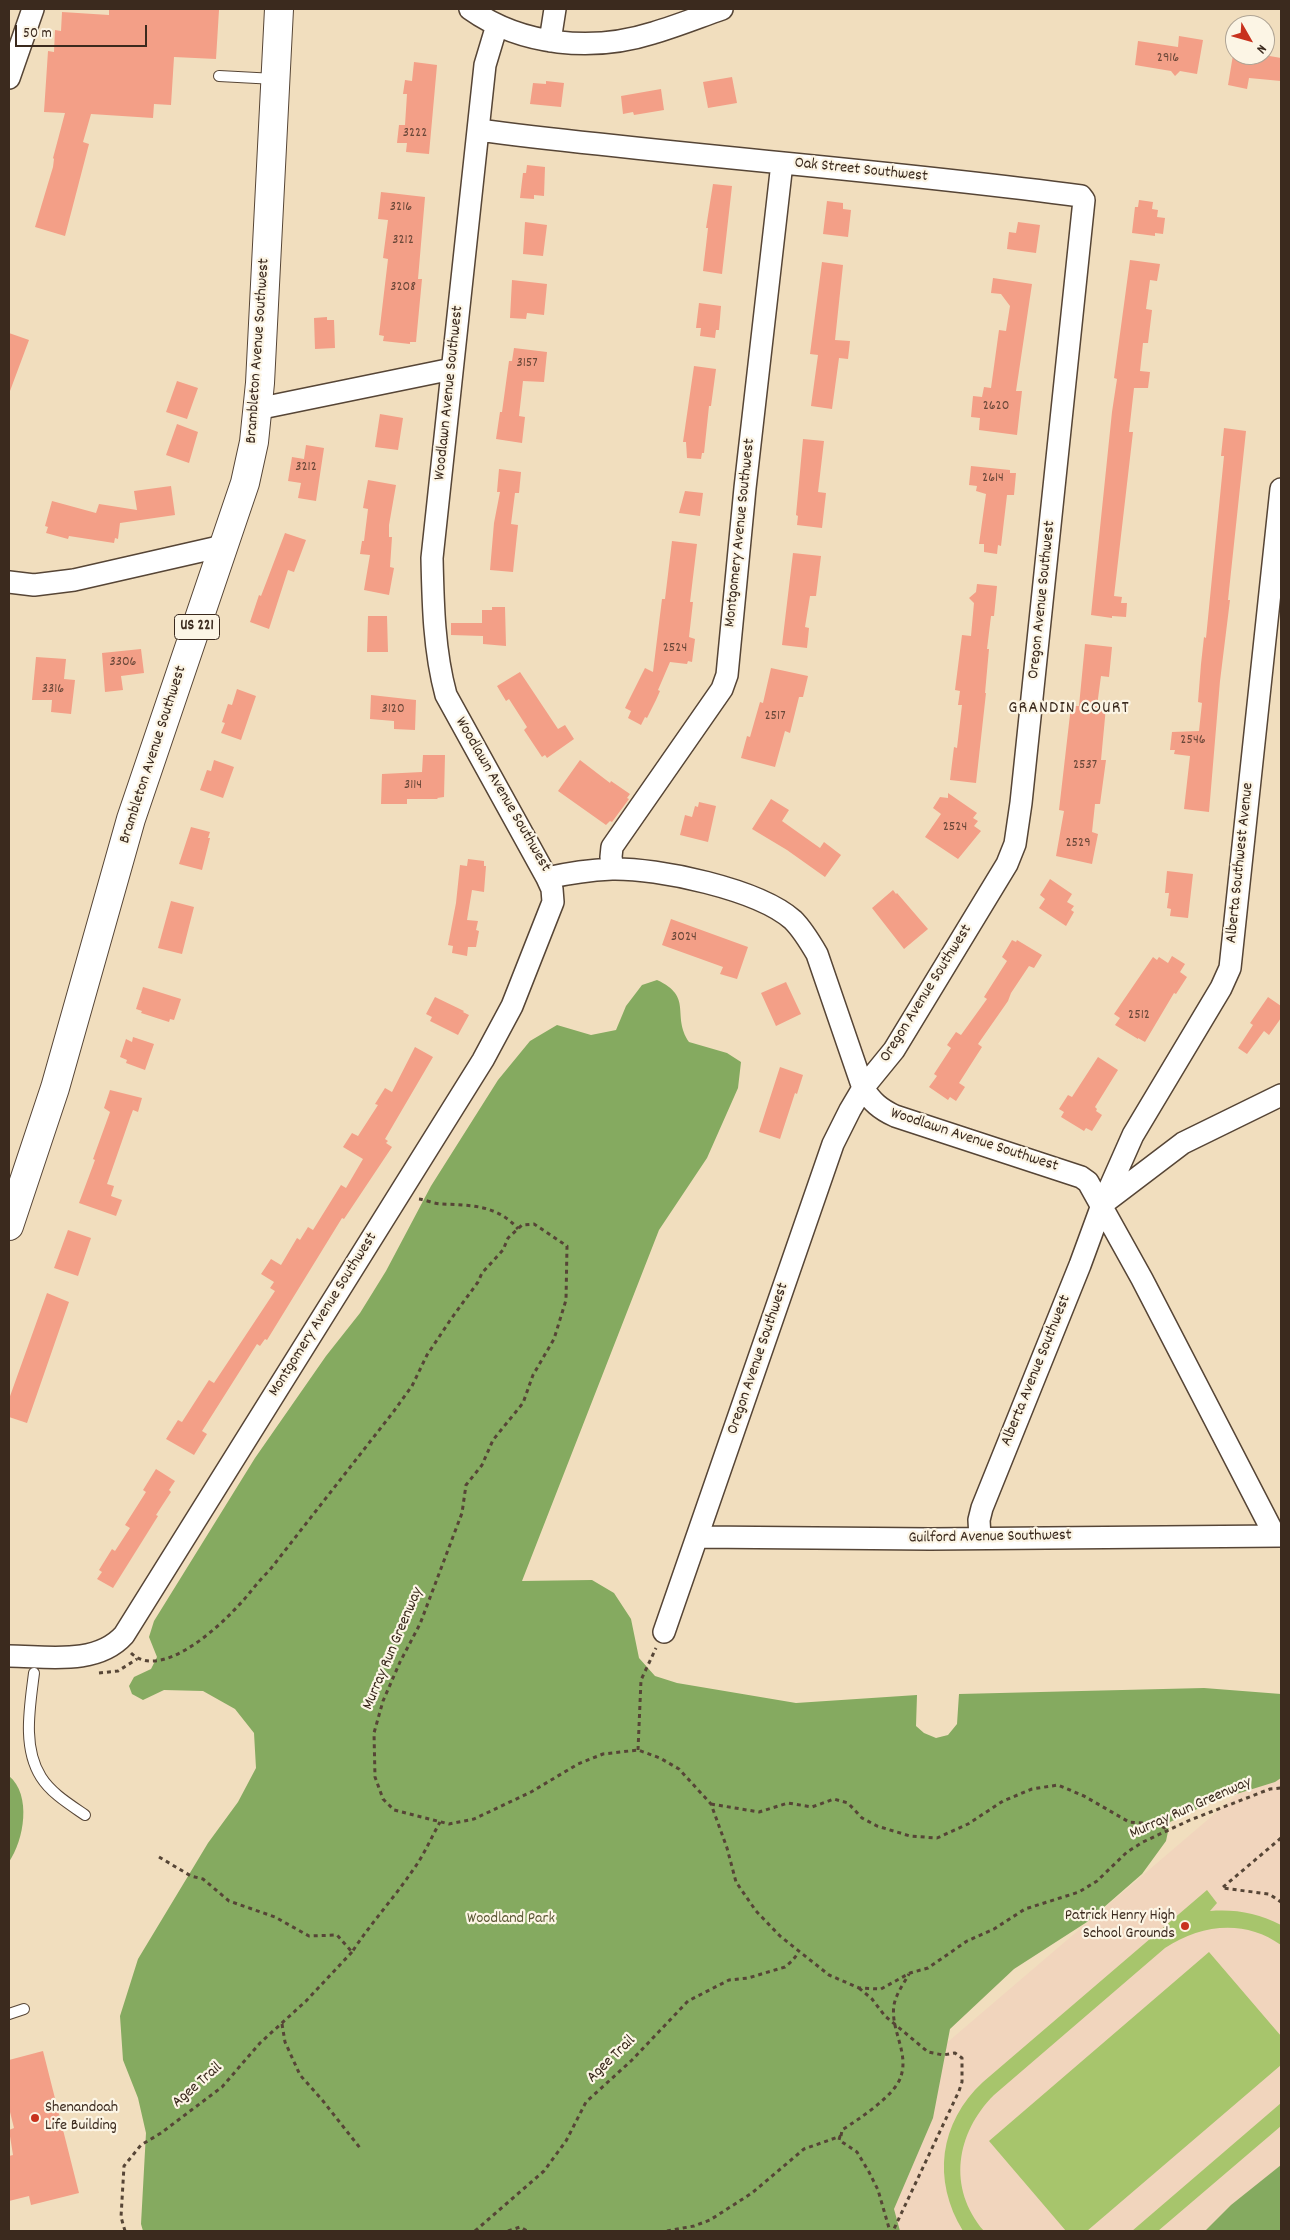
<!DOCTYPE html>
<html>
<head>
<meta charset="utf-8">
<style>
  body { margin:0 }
  #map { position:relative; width:1290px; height:2240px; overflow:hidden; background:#f1debe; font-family:Dekko,sans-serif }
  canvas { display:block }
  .frame { position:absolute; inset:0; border:10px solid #3b2a1e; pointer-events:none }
  .north { position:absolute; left:1225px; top:15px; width:50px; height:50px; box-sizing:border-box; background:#fcf5e5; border:1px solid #afa495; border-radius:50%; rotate:128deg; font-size:14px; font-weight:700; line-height:20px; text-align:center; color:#3b2a1e }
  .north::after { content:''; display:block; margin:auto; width:18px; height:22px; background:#c8321e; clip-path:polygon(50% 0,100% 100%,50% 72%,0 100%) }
  .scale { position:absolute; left:15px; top:25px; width:132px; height:22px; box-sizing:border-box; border:2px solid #3b2a1e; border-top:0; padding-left:6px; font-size:15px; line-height:18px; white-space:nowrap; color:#3b2a1e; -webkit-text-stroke:4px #fcf5e5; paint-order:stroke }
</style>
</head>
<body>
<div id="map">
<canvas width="1290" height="2240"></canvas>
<div class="frame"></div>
<div class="north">N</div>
<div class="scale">50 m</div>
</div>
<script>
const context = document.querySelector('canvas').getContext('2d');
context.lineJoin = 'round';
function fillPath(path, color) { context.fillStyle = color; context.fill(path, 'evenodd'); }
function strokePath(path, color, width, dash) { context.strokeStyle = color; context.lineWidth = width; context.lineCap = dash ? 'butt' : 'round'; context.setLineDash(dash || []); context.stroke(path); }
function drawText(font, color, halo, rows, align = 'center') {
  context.font = font + ' Dekko,sans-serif'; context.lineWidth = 4.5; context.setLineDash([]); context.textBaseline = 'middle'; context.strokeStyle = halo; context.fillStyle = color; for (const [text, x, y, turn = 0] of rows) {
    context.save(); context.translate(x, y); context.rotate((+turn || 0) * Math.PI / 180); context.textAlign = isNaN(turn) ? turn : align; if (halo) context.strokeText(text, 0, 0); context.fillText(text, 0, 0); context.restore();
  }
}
fillPath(new Path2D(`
  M1281 1757V2231H882L922 2064Z`), '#f1d5bd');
fillPath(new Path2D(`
  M1207 1890 1217 1903 1210 1911C1235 1909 1258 1913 1281 1925V1945C1245 1919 1201 1924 1165 1948L994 2095C956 2133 947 2188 984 2231H963C932 2180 939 2123 983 2082Z
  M1209 1952 1281 2036V2065L1087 2231H1066L989 2141Z
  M1281 2103V2126L1158 2231H1132Z`), '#a7c56c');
fillPath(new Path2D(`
  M657 980C694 997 671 1015 689 1042L727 1053 741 1062 738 1088 707 1158 659 1230 522 1581 592 1580 614 1593 631 1619 639 1658 655 1676 677 1683 796 1703 917 1695 916 1726 924 1733 936 1738 948 1735 957 1724 959 1694 1204 1688 1281 1694V1778L1275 1782 1214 1801 1170 1822 1166 1841 1142 1874 1087 1922 1014 1969 950 2029 933 2118 894 2209 900 2231H143L141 2224 146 2133 138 2098 123 2060 120 2016 138 1959 208 1843 238 1802 256 1768 254 1733 235 1709 203 1691 164 1690 143 1700 132 1694 129 1686 134 1677 151 1669 157 1657 149 1637 154 1621 255 1458 326 1356 360 1313 386 1271 431 1186 498 1080 530 1041 557 1025 591 1035 616 1030 626 1006 642 985Z
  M9 1776C32 1795 24 1840 9 1862Z
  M1281 2165V2231H1205L1231 2205Z`), '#85aa60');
fillPath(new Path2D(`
  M109 9 219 10 216 59 174 57 171 105 154 104 153 118 91 114 83 142 89 144 65 236 35 227 53 167 54 159 53 158 65 113 44 112 48 51 54 52 55 30 61 31 62 12 109 15Z
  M1179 36 1203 40 1197 74 1180 71 1175 76 1171 71 1135 65 1138 41 1178 47Z
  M1233 55H1264L1281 58V81L1249 78 1247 89 1228 85Z
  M414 62 437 65 429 154 406 152 407 143H397L399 125H405L407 94H403L405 80 412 81Z
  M732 77 737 103 708 108 703 82Z
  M546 81 564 83 561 107 530 104 533 83 546 84Z
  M661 89 664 110 634 115 633 112 623 114 621 96Z
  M527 165 545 167 544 196 534 195V199L520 198 523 173H526Z
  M713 184 732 186 722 274 703 271 708 228H706Z
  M381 192 425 197 418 279H422L416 342H410V344L383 341 384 336 379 335 388 259 383 258 388 220 378 219Z
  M1139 200 1153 202 1152 209 1158 210 1157 217 1165 218 1163 234 1155 233V236L1132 233 1135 207H1138Z
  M827 201 843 203V209L851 210 848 237 823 234Z
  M525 222 547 225 543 256 523 254Z
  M1018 222 1040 225 1036 253 1007 249 1009 232 1016 233Z
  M1130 260 1160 264 1157 281 1150 280 1146 309 1152 310 1148 343H1143L1140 371 1150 372 1148 388H1134L1129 432H1133L1114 596 1122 597 1121 603H1127L1126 617 1112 616V618L1091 615 1112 412 1117 379 1114 378Z
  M822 262 843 265 835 340 850 341 848 359 839 358 832 409 811 406 818 355 810 354Z
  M993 278 1032 284 1016 391H1022L1017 435 979 430 980 418 971 417 973 396 982 397 984 387 991 388 999 330 1006 331 1010 306 1001 294 991 293Z
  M512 280 547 284 544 315 527 313 526 319 510 318Z
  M699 303 721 306 719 330H716L715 338 700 336 701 328H696Z
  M327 317V320H334L335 348 315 349 314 318Z
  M9 333 29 340 10 391H9Z
  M514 348 547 352 544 382 523 381 519 416 525 417 522 443 496 439 500 412H502L509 361H512Z
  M694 366 716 369 711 406H709L704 453H702L701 459 687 458 686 442H683Z
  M177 381 198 388 187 419 166 412Z
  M380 414 403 418 398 450 375 447Z
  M177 424 198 432 189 463 166 455Z
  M1224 428 1246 431 1228 600H1230L1220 681 1209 812 1184 809 1190 756 1174 754 1175 750H1170L1172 732 1199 731 1202 703 1198 702 1201 664 1204 637 1206 638 1224 456H1221Z
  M803 439 824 441 818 492 826 493 822 528 797 525 798 516 796 515Z
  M306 445 324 448 316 501 298 498 301 483 288 481 292 457 304 459Z
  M971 466 1010 470V473H1016L1014 495H1007L1001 546 998 545 997 554 984 552V544H979L986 494 976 491 977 486 969 485Z
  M499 469 521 472 519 493H515L511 524 518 525 513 572 490 570 494 523 500 492H497Z
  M368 480 396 485 389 525V537H392L390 567 394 568 389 595 364 590 370 555 360 554 362 541H364L368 509 363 508Z
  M171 486 175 515 120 523 118 539 115 538 114 543 69 536 68 539 46 533 48 527 45 526 52 501 96 513 99 504 137 510 134 491Z
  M685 491 703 493 700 516 679 513Z
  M285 533 306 540 294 572 288 570 269 629 250 622 259 595 261 596 266 583Z
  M672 541 697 544 690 602H693L689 637 695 639 692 662 688 661 687 664 670 662 658 690 660 691 656 700 647 718 645 717 641 725 628 718 631 711 625 708 645 668 653 672 662 599H665Z
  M793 553 821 556 816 596H810L805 627 809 628 807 648 782 645Z
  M977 584 997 586 994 616H991L987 649H989L985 693H986L976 783 950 780 954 747 957 748 962 705H958L960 691 955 690 962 635 971 636 974 603 969 598 976 592Z
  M492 607H505L506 646 483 644V636L451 635V623H482V610H492Z
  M368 616H387L388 652H367Z
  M1085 644 1112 647 1109 677 1101 676 1097 706 1106 707 1101 760H1106L1100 804H1095L1092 832 1098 834 1092 864 1056 856 1064 811 1059 810 1071 706H1079Z
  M141 649 144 673 121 676 123 690 105 692 102 653Z
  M36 657 66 659 64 679 75 680 71 714 51 712 52 700H32Z
  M771 668 808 676 803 697H799L790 733 785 731 775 767 741 758 747 736 750 737 760 702 763 703Z
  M520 672 558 729 565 725 574 739 547 758 545 755 542 757 524 730 527 727 509 699 506 701 497 686Z
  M237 689 256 696 241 740 221 733 225 723 222 722 228 704 232 705Z
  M371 695 416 700 415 730 394 729V721L370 719Z
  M423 755H445L444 797 437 798 438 799H407V804H381L382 774 422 772Z
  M214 760 234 767 223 798 200 790 207 770 211 771Z
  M580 760 610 783 611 781 630 794 627 798 629 799 612 822 610 821 606 825 558 791Z
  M948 793 977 813 973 818 978 821 974 826 981 831 958 859 925 837 941 814 933 808 940 797 948 798Z
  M771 799 789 810 782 821 820 848 824 842 841 855 825 877 787 850 752 829Z
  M699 802 716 806 708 842 680 835 685 815 692 817 695 806 698 807Z
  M191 827 210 832 208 838H210L202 870 179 864Z
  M468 859 484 861V866H486L484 892 472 890 467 920 478 921 476 930 479 931 476 947H468L467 956 452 953 453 946 448 945 456 903 460 865 467 866Z
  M1167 871 1193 874 1188 918 1170 916 1171 909 1167 908 1169 893H1165Z
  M1050 879 1072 894 1067 902 1074 906 1071 910 1074 912 1066 926 1039 908 1045 899 1040 895Z
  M893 890 896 894 897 893 928 929 904 949 872 908Z
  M171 901 194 907 182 954 158 948Z
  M671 919 748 947 737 979 720 974 723 967 662 945Z
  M1012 940 1016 942 1017 940 1042 955 1034 968 1029 966 1011 993 1008 1001 978 1044 982 1047 959 1083 965 1087 956 1101 950 1097 948 1100 929 1087 937 1076 934 1074 951 1048 947 1045 956 1032 961 1035 987 999 984 997 1007 961 1002 957Z
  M1172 956 1185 964 1180 972 1187 977 1176 994 1174 993 1145 1042 1138 1038V1039L1115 1025 1120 1018 1114 1014 1153 957 1157 960 1159 957 1168 963Z
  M786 982 801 1014 776 1026 761 993Z
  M143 987 181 999 174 1020 170 1019 169 1022 141 1013 142 1011 136 1009Z
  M435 997 464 1011 463 1012 469 1015 458 1035 430 1021 432 1017 426 1014Z
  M1268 997 1281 1006V1018L1269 1035 1264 1031 1247 1054 1238 1048 1253 1025 1250 1023Z
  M133 1037 154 1044 145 1070 126 1063 127 1060 120 1057 126 1039 132 1042Z
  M415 1047 433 1057 385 1139 388 1141 386 1143 392 1147 344 1219 342 1218 267 1340 265 1339 260 1346 257 1344 202 1431 207 1434 194 1455 166 1439 178 1420 182 1422 209 1380 214 1383 275 1291 270 1288 274 1282 261 1274 271 1259 281 1265 297 1238 300 1240 308 1227 313 1230 341 1185 346 1188 363 1159 343 1147 352 1133 358 1136 378 1105 375 1104 385 1088 392 1092Z
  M1098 1057 1118 1070 1095 1107 1097 1109 1096 1111 1102 1115 1092 1131 1086 1128 1084 1131 1061 1117 1064 1112 1059 1109 1068 1095 1072 1097Z
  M780 1067 803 1075 797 1094 795 1093 780 1139 759 1132Z
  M110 1090 142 1098 138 1112 133 1110 130 1118 107 1184 114 1186 111 1196 122 1200 116 1216 79 1203 95 1160 93 1159 110 1112 104 1108Z
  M68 1230 91 1238 78 1276 54 1268Z
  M47 1293 69 1302 27 1423 9 1417V1399Z
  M156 1469 175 1481 169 1490 171 1492 156 1515 158 1516 113 1588 97 1579 102 1572 99 1570 112 1549 115 1551 130 1528 125 1525 146 1492 143 1490Z
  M43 2051 79 2193 31 2205 29 2196 9 2201V2156L13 2155 9 2130 14 2128 9 2108V2060Z`), '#f39f87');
const lane = new Path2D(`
  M219 76 275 79
  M34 1673C30 1706 22 1747 41 1777 51 1793 69 1804 85 1815
  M9 2014 24 2009`);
const street = new Path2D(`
  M470 9C522 46 593 52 653 33 677 26 699 17 722 9
  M550 41 555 9
  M9 78 33 9
  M478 130C679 156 881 169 1081 196L1084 200 1021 803 1015 844 1007 864 894 1050 863 1088 850 1110 833 1144 664 1632
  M257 409 452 369
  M9 582 34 585 74 580 223 546
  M613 869 611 857 612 847 722 689 727 675 745 488 782 163
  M547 878C569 873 590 870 612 869 658 868 758 889 793 920 803 930 810 942 817 954L863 1088C872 1102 880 1109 895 1116L1081 1177 1088 1182 1142 1279 1275 1536
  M1104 1203 1183 1143 1281 1095
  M699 1537 930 1539 1281 1536
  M980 1538 979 1520 982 1508 1080 1265 1102 1205 1133 1135 1221 988 1230 968 1281 489
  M9 1656C46 1656 96 1666 124 1635L483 1060 512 1006 553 902 552 889 547 878 446 695C434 651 433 604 432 558L485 65 497 25`);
const primary = new Path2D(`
  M9 1226 55 1088 131 819 245 483 254 442 260 383 279 9`);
strokePath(lane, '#564536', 12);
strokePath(street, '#564536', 24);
strokePath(primary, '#564536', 30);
strokePath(new Path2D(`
  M419 1199C426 1200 435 1204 442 1204 470 1205 498 1205 518 1229
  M131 1653C160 1681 217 1629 238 1606 249 1595 257 1582 269 1571L394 1411 412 1386 427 1355 451 1319 478 1282 482 1273 503 1250 508 1238 522 1225 534 1224 567 1246 566 1300 554 1339 533 1375 523 1403 493 1440 482 1465 466 1485 462 1513 420 1624 400 1662 383 1701 374 1733 375 1777 383 1799 394 1810 449 1824 474 1819 531 1792 578 1764 603 1754 638 1750 660 1758 679 1769 711 1804 727 1848 736 1882 756 1911 780 1936 829 1975 859 1988 881 1989 910 1973 928 1968 967 1941 994 1929 1025 1909 1079 1892 1097 1881 1127 1852 1143 1842 1190 1820 1270 1789 1281 1788
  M99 1673 118 1671 137 1659
  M638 1750 641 1680 656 1648
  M711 1804 759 1812 788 1803 812 1807 834 1799 848 1803 862 1818 877 1826 910 1836 937 1838 968 1824 1003 1801 1032 1789 1058 1785 1084 1796 1129 1822 1157 1824 1169 1830
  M1281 1838 1222 1888 1269 1894 1281 1902
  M159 1857 191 1876 203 1879 229 1901 275 1917 309 1936 337 1935 352 1952C371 1923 394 1898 413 1870 424 1855 431 1838 440 1822
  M859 1988 872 1999 885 2016 928 2052 943 2055 955 2053 962 2058V2082L959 2091 893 2231
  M282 2024 285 2042 300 2075 323 2101 360 2148
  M840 2136 839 2140 857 2152 869 2172 878 2190 889 2228 888 2231
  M841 2136 842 2130C859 2119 896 2095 901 2076 909 2052 890 2029 894 2005 896 1994 904 1983 909 1974
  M125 2231 121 2217 124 2166 141 2145 161 2133 222 2087 260 2043 306 2001 352 1952
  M475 2231 544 2171 566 2141 586 2102 632 2060 688 2001 729 1980 748 1978 785 1967 792 1961 799 1952
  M508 2231 520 2227 527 2231
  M667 2231 694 2226 710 2220 752 2193 804 2149 841 2136`), '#564536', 3, [4, 4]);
strokePath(lane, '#fff', 10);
strokePath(street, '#fff', 21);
strokePath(primary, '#fff', 28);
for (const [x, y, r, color] of [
  [1185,1926,5,"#c8321e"],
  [35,2118,5,"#c8321e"]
]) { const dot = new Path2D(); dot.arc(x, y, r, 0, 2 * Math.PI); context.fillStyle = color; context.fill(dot); strokePath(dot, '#fcf5e5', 2); }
drawText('14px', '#694738', null, [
  ["2916",1168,59],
  ["3222",415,134],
  ["3216",401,208],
  ["3212",403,241],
  ["3208",403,288],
  ["3157",527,364],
  ["2620",996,407],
  ["3212",306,468],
  ["2614",993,479],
  ["2524",675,649],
  ["3306",123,663],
  ["3316",53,690],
  ["3120",393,710],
  ["2517",775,717],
  ["2546",1193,741],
  ["2537",1085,766],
  ["3114",413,786],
  ["2524",955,828],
  ["2529",1078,844],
  ["3024",684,938],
  ["2512",1139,1016]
]);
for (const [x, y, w] of [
  [197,627,45]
]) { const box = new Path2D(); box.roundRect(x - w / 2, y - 12.5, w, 25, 4); context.fillStyle = '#fcf5e5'; context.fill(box); strokePath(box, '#3b2a1e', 1); }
drawText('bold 15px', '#3b2a1e', null, [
  ["US 221",197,627]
]);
drawText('16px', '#3b2a1e', '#fcf5e5', [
  ["Oak Street Southwest",861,171,6],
  ["Brambleton Avenue Southwest",259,351,-86],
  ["Woodlawn Avenue Southwest",450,393,-84],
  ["Montgomery Avenue Southwest",741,533,-84],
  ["Oregon Avenue Southwest",1043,600,-84],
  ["Brambleton Avenue Southwest",154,755,-72],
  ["Woodlawn Avenue Southwest",502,795,60],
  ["Alberta Southwest Avenue",1241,863,-84],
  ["Oregon Avenue Southwest",927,994,-58],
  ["Woodlawn Avenue Southwest",974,1141,18],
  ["Montgomery Avenue Southwest",324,1315,-58],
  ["Oregon Avenue Southwest",759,1359,-71],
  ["Alberta Avenue Southwest",1037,1371,-68],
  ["Guilford Avenue Southwest",990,1538,-1],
  ["Murray Run Greenway",394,1649,-67],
  ["Murray Run Greenway",1191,1809,-24],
  ["Agee Trail",612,2060,-44],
  ["Agee Trail",198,2086,-41]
]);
drawText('16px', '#3b2a1e', '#fcf5e5', [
  ["Patrick Henry High",1175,1917],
  ["School Grounds",1175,1935],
  ["Shenandoah",45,2109,"left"],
  ["Life Building",45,2127,"left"]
], 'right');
drawText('16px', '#5b5835', '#fcf5e5', [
  ["Woodland Park",511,1920]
]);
context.letterSpacing = '1px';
drawText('18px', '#3b2a1e', '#fcf5e5', [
  ["GRANDIN COURT",1069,710]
]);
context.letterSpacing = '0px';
</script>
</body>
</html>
